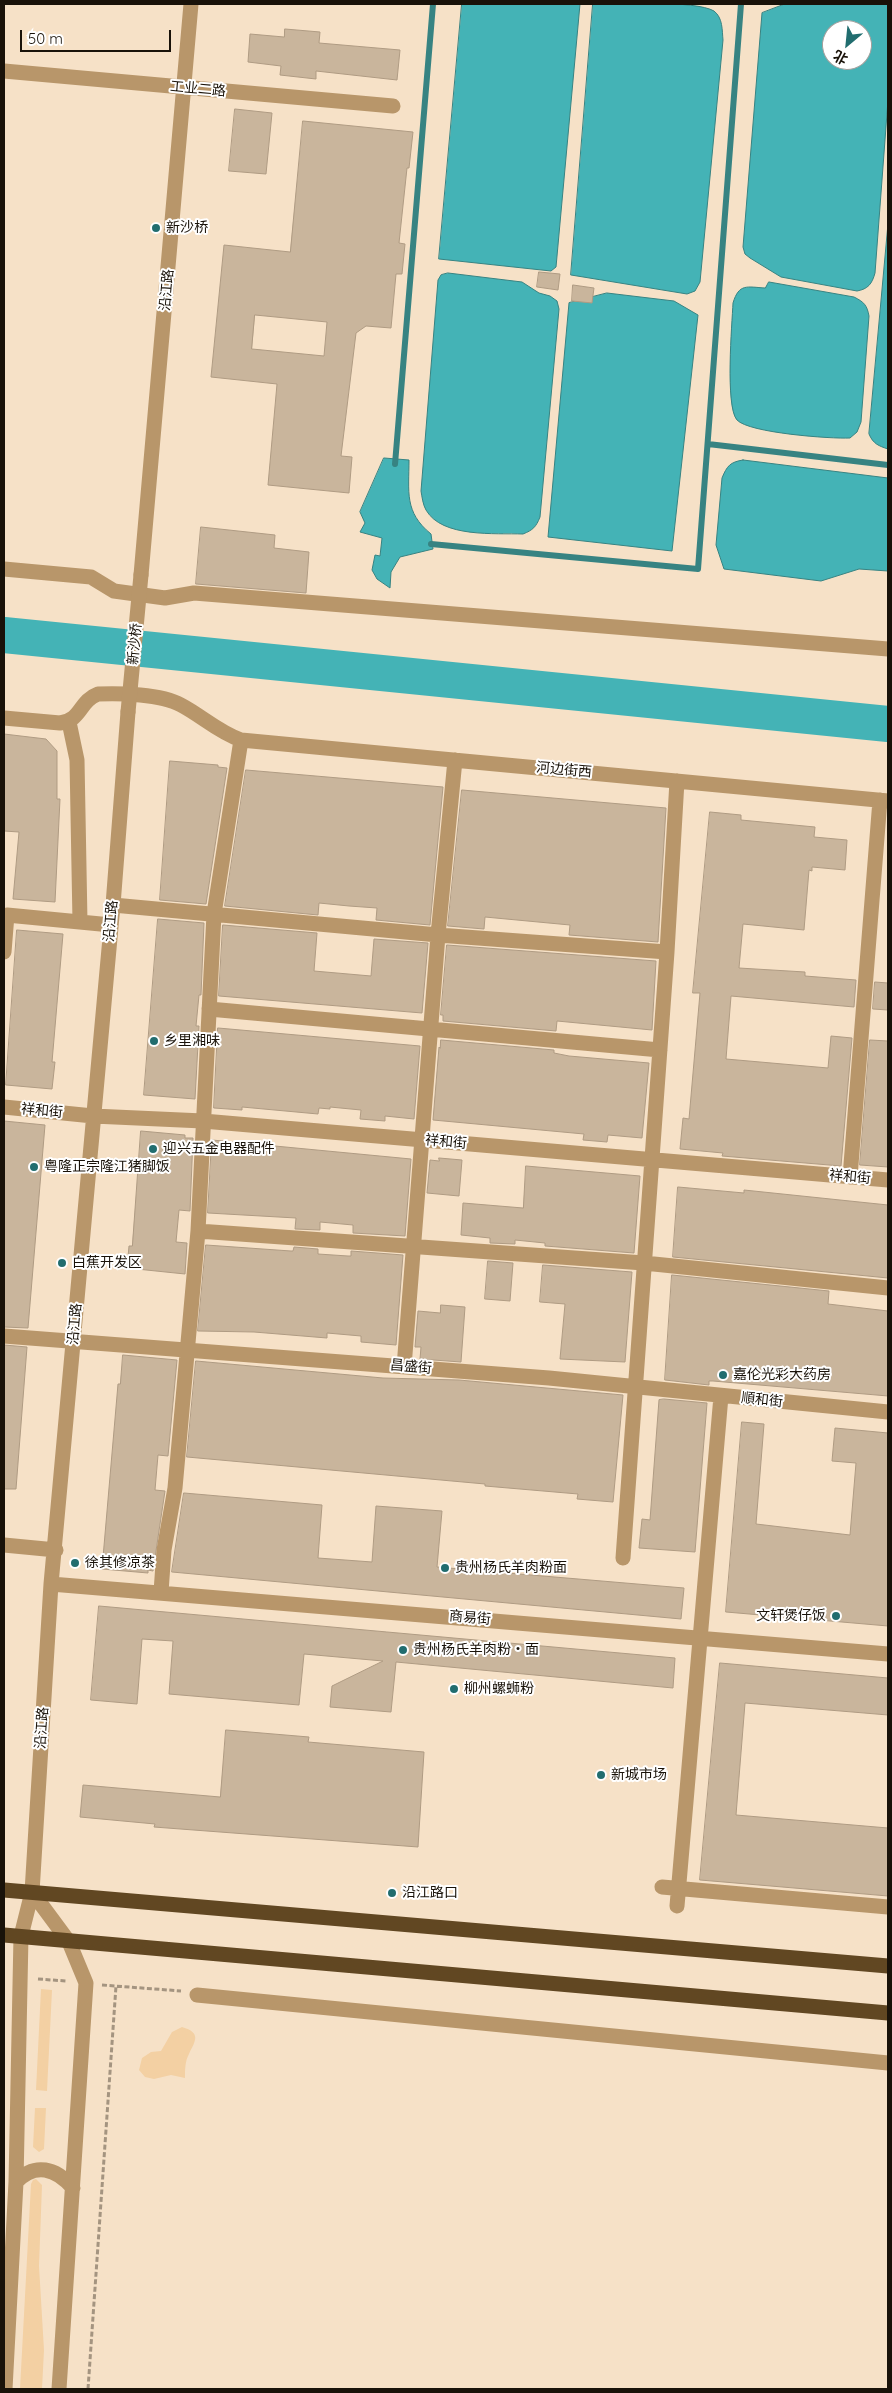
<!DOCTYPE html>
<html>
<head>
<meta charset="utf-8">
<style>
  body { margin:0 }
  #map { position:relative; width:892px; height:2393px; overflow:hidden; background:#f6e1c7; font-family:Quicksand,"Noto Sans SC",sans-serif }
  canvas { display:block }
  .frame { position:absolute; inset:0; border:5px solid #191209; pointer-events:none }
  .north { position:absolute; left:822px; top:20px; width:50px; height:50px; box-sizing:border-box; background:#fff; border:1px solid #a3a09d; border-radius:50%; rotate:208deg; font-size:14px; font-weight:700; line-height:20px; text-align:center; color:#191209 }
  .north::after { content:''; display:block; margin:auto; width:18px; height:22px; background:#216d6f; clip-path:polygon(50% 0,100% 100%,50% 72%,0 100%) }
  .scale { position:absolute; left:20px; top:30px; width:151px; height:22px; box-sizing:border-box; border:2px solid #191209; border-top:0; padding-left:6px; font-size:15px; line-height:18px; white-space:nowrap; color:#191209; -webkit-text-stroke:4px #fff; paint-order:stroke }
</style>
</head>
<body>
<div id="map">
<canvas width="892" height="2393"></canvas>
<div class="frame"></div>
<div class="north">北</div>
<div class="scale">50 m</div>
</div>
<script>
const context = document.querySelector('canvas').getContext('2d');
context.lineJoin = 'round';
function fillPath(path, color) { context.fillStyle = color; context.fill(path, 'evenodd'); }
function strokePath(path, color, width, dash) { context.strokeStyle = color; context.lineWidth = width; context.lineCap = dash ? 'butt' : 'round'; context.setLineDash(dash || []); context.stroke(path); }
function drawText(font, color, halo, rows, align = 'center') {
  context.font = font + ' Quicksand,"Noto Sans SC",sans-serif'; context.lineWidth = 4; context.setLineDash([]); context.textBaseline = 'middle'; context.strokeStyle = halo; context.fillStyle = color; for (const [text, x, y, turn = 0] of rows) {
    context.save(); context.translate(x, y); context.rotate((+turn || 0) * Math.PI / 180); context.textAlign = isNaN(turn) ? turn : align; if (halo) context.strokeText(text, 0, 0); context.fillText(text, 0, 0); context.restore();
  }
}
fillPath(new Path2D(`
  M41 1989 52 1990 47 2091 36 2090Z
  M182 2027C202 2033 195 2041 189 2054 185 2061 185 2070 185 2078L171 2075 154 2079 145 2077 139 2070 142 2058 151 2052 161 2051 172 2032Z
  M35 2108H46L44 2149 39 2152 33 2147Z
  M36 2179 42 2185 39 2266 44 2350 42 2389H20L31 2184 33 2180Z`), '#f3d0a3');
const water = new Path2D(`
  M462 4H580L556 267 551 271 439 259Z
  M593 4C619 4 695 0 714 11 723 18 722 30 723 40L700 282 695 291 687 294 571 275Z
  M785 4H888V100L875 273C872 284 868 289 857 291L781 277 750 258 745 254 743 247 762 13ZM832 30H862V60H832Z
  M888 224V449C879 446 873 444 869 434Z
  M448 273 522 282 539 293 550 296 557 301 559 309 540 517C536 527 533 530 523 534 495 533 442 538 426 510 423 505 422 497 421 491L438 280 441 275Z
  M769 282 854 297C864 302 867 305 869 316L861 422 857 432 850 438C831 439 749 433 737 420 725 406 732 324 733 303 739 283 747 287 765 288Z
  M607 293 674 301 698 315 672 551 548 537 569 303Z
  M384 458 409 460C409 492 404 512 431 534L433 549 400 557 391 572 390 588 377 579 372 570 375 555 380 556 382 538 360 532 365 523 360 512Z
  M743 460 888 478V571L859 569 821 581 724 569 716 545 722 478C727 466 730 462 743 460Z`);
fillPath(water, '#44b3b6');
strokePath(water, '#378382', 1);
strokePath(new Path2D(`
  M708 444 888 465
  M395 464 433 4
  M431 544 698 569 741 4`), '#378382', 6);
strokePath(new Path2D(`
  M4 635 888 724`), '#44b3b6', 36);
const building = new Path2D(`
  M285 29 320 32 319 43 400 50 397 80 316 71V79L280 75 281 66 248 62 250 34 284 37Z
  M235 109 272 113 266 174 229 171Z
  M303 121 413 132 409 168H407L399 243 405 244 402 274H396L391 328 366 326 356 333 341 456 352 457 349 493 268 485 277 384 211 377 224 245 290 252ZM255 315 327 322 324 356 252 349Z
  M539 272 560 274 558 290 537 287Z
  M573 285 594 288 592 303 572 301Z
  M201 527 275 535 274 548 309 552 306 593 196 584Z
  M4 734 46 739 57 751V799H60L55 902 13 899 19 832 4 831Z
  M170 761 218 765V767L227 768 206 904 160 900Z
  M246 770 443 787 430 925 376 920 377 908 349 906 319 903 318 915 225 906Z
  M462 790 666 808 658 942 569 935 570 925 485 917 484 929 448 926Z
  M710 812 741 815V820L815 827 814 837 847 840 845 870 812 867V871L809 870 804 930 743 924 739 968 805 972V976L856 980 854 1007 731 996 726 1059 828 1068 831 1036 852 1038 841 1166 722 1156 723 1153 680 1149 683 1118 689 1119 700 993H693Z
  M158 919 204 923 201 995H199L196 1026H199L195 1099 144 1095Z
  M223 925 317 933 314 971 371 976 374 939 428 943 422 1013 219 996Z
  M17 930 63 934 52 1062H55L52 1089 6 1085Z
  M447 945 656 961 652 1030 557 1021 556 1031 443 1021V1015H441Z
  M875 982 888 983V1010L873 1009Z
  M218 1028 420 1046 414 1119 385 1116V1121L360 1119 361 1110 330 1107V1109L319 1108 318 1114 242 1107V1110L214 1108Z
  M441 1040 554 1050V1053L569 1056 649 1063 642 1138 608 1135 607 1142 583 1140 584 1134 433 1120 439 1047 440 1048Z
  M870 1040 888 1041V1167L860 1165Z
  M4 1121 45 1125 28 1328 4 1327Z
  M141 1131 185 1135V1138H193L190 1211 179 1210 176 1242 187 1243 185 1274 127 1268 129 1246H132Z
  M212 1140 411 1159 405 1236 353 1233V1225L320 1222V1230L295 1229 296 1218 208 1213Z
  M439 1158 462 1160 459 1196 427 1193 430 1160 439 1161Z
  M526 1166 640 1176 634 1253 545 1246V1243L515 1240V1244L490 1243V1238L461 1235 463 1203 523 1208Z
  M678 1187 744 1193V1190L888 1205V1278L673 1257Z
  M206 1245 291 1251H293L294 1247 318 1249V1254L348 1256H351V1251L403 1255 396 1345 361 1342V1336L327 1333V1338L254 1332 198 1331Z
  M488 1261 513 1263 510 1301 485 1299Z
  M543 1265 632 1272 625 1362 560 1359 565 1304 540 1302Z
  M672 1275 829 1291 828 1304 888 1311V1396L713 1381H709V1385L665 1380Z
  M441 1305 465 1307 461 1362 420 1359 421 1347H415L418 1311 440 1313Z
  M4 1345 27 1347 16 1489H4Z
  M123 1355 177 1360 168 1456 158 1455 155 1490 165 1491 153 1571 148 1570V1573L102 1569 118 1384H120Z
  M196 1361 383 1378 459 1380 623 1395 613 1502 577 1499 578 1494 485 1486V1484L187 1457Z
  M664 1399 707 1403 695 1552 639 1548 642 1519 650 1520 659 1400Z
  M742 1422 764 1424 756 1524 850 1535 856 1463 832 1461 835 1428 888 1433V1626L726 1612Z
  M184 1493 322 1505 318 1558 372 1562 376 1506 442 1511 437 1567 684 1588 681 1619 172 1572Z
  M99 1606 675 1658 673 1688 396 1662 391 1712 330 1707 332 1686 383 1661 304 1654 299 1705 169 1694 173 1641 142 1639 137 1704 91 1700Z
  M720 1663 888 1678V1715L745 1703 736 1815 888 1828V1896L700 1880Z
  M226 1730 309 1737 308 1742 424 1752 418 1847 154 1827 155 1824 80 1817 83 1785 220 1797Z`);
fillPath(building, '#c9b59c');
strokePath(building, '#af9b83', 1);
strokePath(new Path2D(`
  M38 1979 66 1981
  M102 1985 181 1991
  M88 2389 116 1986`), '#a49480', 3, [5, 2.5]);
strokePath(new Path2D(`
  M4 71 393 106
  M4 569 91 577 114 591 165 598 194 593 888 649
  M141 575 191 4
  M4 718 60 723C82 720 79 701 98 694 120 693 161 694 181 705 202 716 218 732 241 740L888 801
  M69 722 77 760 80 922
  M113 905 438 935 667 952
  M4 952 7 915 111 925
  M209 1009 660 1050
  M4 1107 93 1116 203 1121 888 1180
  M850 1177 880 800
  M198 1231 644 1263 888 1288
  M4 1336 549 1378 888 1412
  M404 1367 438 935 455 760
  M4 1545 56 1550
  M623 1558 667 952 677 781
  M51 1584 888 1654
  M161 1592 164 1550 175 1488 198 1231 214 914 241 740
  M662 1887 888 1907
  M32 1892 69 1942 86 1983 59 2389
  M677 1906 721 1396
  M197 1995 888 2063
  M16 2182C35 2162 56 2168 73 2188
  M5 2389 16 2182 21 1936 32 1892 51 1584 113 905 128 712`), '#b8966a', 15);
strokePath(new Path2D(`
  M4 1890 888 1966
  M4 1935 888 2013`), '#614722', 15);
strokePath(new Path2D(`
  M128 712 141 575`), '#b8966a', 15);
for (const [x, y, r, color] of [
  [156,228,5,"#216d6f"],
  [154,1041,5,"#216d6f"],
  [153,1149,5,"#216d6f"],
  [34,1167,5,"#216d6f"],
  [62,1263,5,"#216d6f"],
  [723,1375,5,"#216d6f"],
  [75,1563,5,"#216d6f"],
  [445,1568,5,"#216d6f"],
  [836,1616,5,"#216d6f"],
  [403,1650,5,"#216d6f"],
  [454,1689,5,"#216d6f"],
  [601,1775,5,"#216d6f"],
  [392,1893,5,"#216d6f"]
]) { const dot = new Path2D(); dot.arc(x, y, r, 0, 2 * Math.PI); context.fillStyle = color; context.fill(dot); strokePath(dot, '#fff', 2); }
drawText('14px', '#191209', '#fff', [
  ["工业二路",198,89,5],
  ["沿江路",167,290,-85],
  ["新沙桥",135,644,-85],
  ["河边街西",564,770,5],
  ["沿江路",111,921,-85],
  ["祥和街",42,1111,5],
  ["祥和街",446,1142,5],
  ["祥和街",850,1177,5],
  ["沿江路",75,1324,-85],
  ["昌盛街",411,1367,5],
  ["順和街",762,1400,6],
  ["商易街",470,1618,5],
  ["沿江路",42,1728,-86]
]);
drawText('14px', '#191209', '#fff', [
  ["新沙桥",166,228],
  ["乡里湘味",164,1041],
  ["迎兴五金电器配件",163,1149],
  ["粤隆正宗隆江猪脚饭",44,1167],
  ["白蕉开发区",72,1263],
  ["嘉伦光彩大药房",733,1375],
  ["徐其修凉茶",85,1563],
  ["贵州杨氏羊肉粉面",455,1568],
  ["文轩煲仔饭",826,1616,"right"],
  ["贵州杨氏羊肉粉・面",413,1650],
  ["柳州螺蛳粉",464,1689],
  ["新城市场",611,1775],
  ["沿江路口",402,1893]
], 'left');
</script>
</body>
</html>
